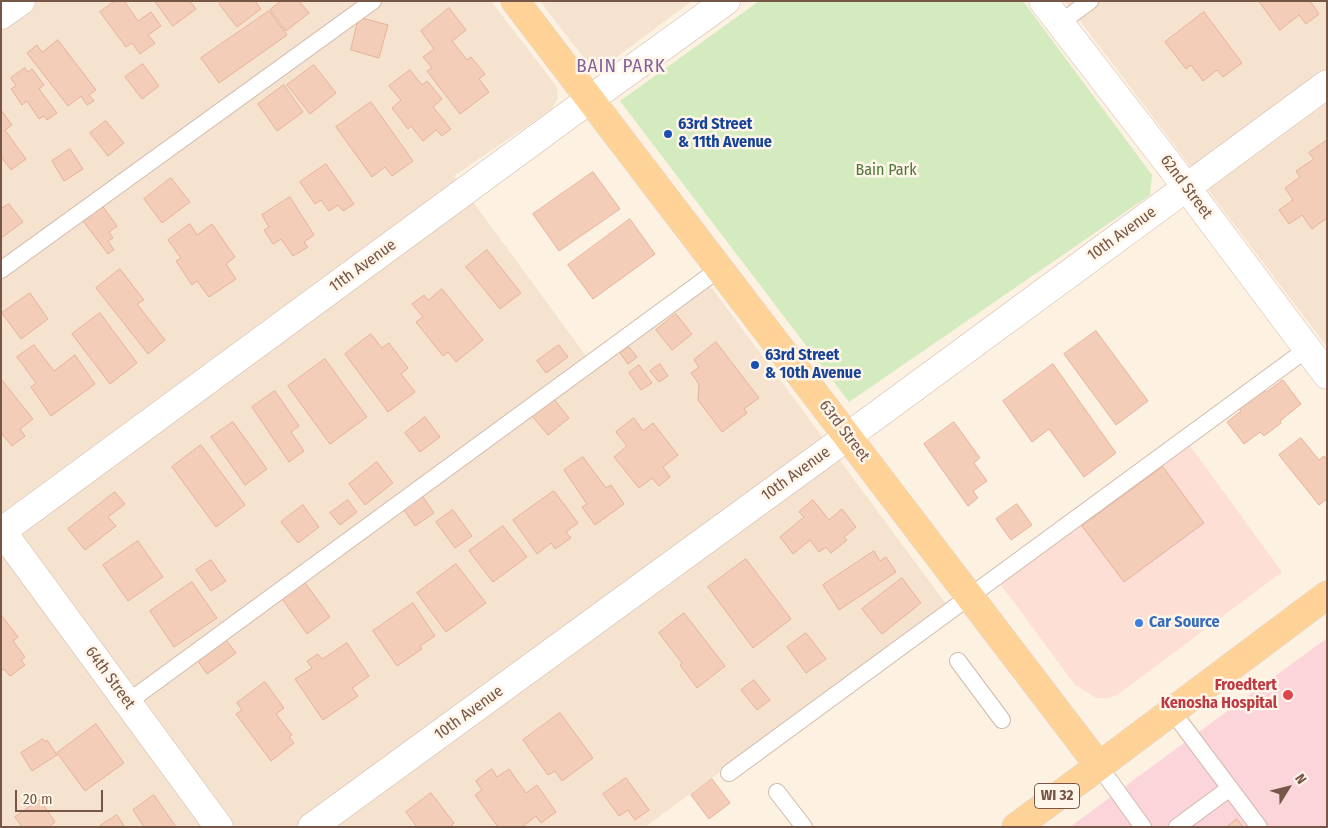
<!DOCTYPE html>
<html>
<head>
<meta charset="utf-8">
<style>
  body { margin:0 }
  #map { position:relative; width:1328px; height:828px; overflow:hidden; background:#fdf1e2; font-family:"Fira Sans Condensed",sans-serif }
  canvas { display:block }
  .frame { position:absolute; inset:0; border:2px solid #765647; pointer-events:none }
  .north { position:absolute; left:1263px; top:763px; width:50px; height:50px; -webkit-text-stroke:4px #fff5e9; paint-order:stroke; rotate:54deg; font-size:14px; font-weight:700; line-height:20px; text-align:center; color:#765647 }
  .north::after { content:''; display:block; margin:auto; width:18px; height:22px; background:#765647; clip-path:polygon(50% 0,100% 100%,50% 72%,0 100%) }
  .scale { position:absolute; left:15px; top:790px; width:88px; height:22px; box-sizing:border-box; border:2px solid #765647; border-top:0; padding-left:6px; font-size:15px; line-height:18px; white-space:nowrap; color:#765647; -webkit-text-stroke:4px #fff5e9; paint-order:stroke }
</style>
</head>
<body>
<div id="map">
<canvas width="1328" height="828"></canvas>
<div class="frame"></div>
<div class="north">N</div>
<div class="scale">20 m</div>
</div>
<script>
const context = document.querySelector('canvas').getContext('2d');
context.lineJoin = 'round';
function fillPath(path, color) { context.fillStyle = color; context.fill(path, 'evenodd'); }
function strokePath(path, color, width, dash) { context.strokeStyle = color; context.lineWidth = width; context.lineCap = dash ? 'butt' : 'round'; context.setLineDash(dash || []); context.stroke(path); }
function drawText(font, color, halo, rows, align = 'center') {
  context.font = font + ' "Fira Sans Condensed",sans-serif'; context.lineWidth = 5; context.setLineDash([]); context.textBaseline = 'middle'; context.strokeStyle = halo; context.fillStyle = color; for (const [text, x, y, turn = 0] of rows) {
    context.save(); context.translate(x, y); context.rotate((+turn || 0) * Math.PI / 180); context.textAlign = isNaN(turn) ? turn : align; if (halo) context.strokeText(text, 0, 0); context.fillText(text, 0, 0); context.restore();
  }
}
fillPath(new Path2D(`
  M1 1H491L557 87 558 98 552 109 454 176 595 368 709 284 947 605 645 827H1Z
  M540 1H692L606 65 600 67 594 66 586 61Z
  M1065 1H1327V347Z`), '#f5e3d0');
fillPath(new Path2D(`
  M1188 443 1282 572 1117 695 1108 698H1096L1075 685 999 582Z`), '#fedfd5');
fillPath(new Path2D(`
  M1327 638V827H1070L1173 751Z`), '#fcd5db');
fillPath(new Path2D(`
  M759 1H1023L1152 175 1150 195 849 402 620 101Z`), '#d4ebc0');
const building = new Path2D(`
  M115 1H124L138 21 151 12 161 26 148 35 155 43 140 54 132 43 126 47 100 12Z
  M155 1H190L196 9 173 26Z
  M222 1H255L261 9 237 27 219 4Z
  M281 1H299L309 13 286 31 270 10Z
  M1259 1H1310L1319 14 1306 24 1299 15 1280 30Z
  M449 8 466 30 452 41 467 60 471 57 485 74 479 79 489 92 460 114 427 71 432 68 423 57 434 49 421 31Z
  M269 11 287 35 219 83 201 58Z
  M1204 12 1242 63 1223 77 1217 70 1203 81 1191 65 1186 69 1165 42Z
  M359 17 388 25 379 58 351 50Z
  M58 40 96 90 89 95 94 101 87 105 81 96 68 106 27 53 37 45 42 52Z
  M143 64 159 86 142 99 125 77Z
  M314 65 336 93 310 114 287 85Z
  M25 68 28 72 32 69 44 85 39 89 57 113 47 120 44 116 39 119 27 101 22 105 11 89 16 86 11 78Z
  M410 70 422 85 427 81 442 99 433 107 451 129 442 136 436 130 423 141 411 126 408 129 392 108 401 100 389 86Z
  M284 85 303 112 277 131 258 104Z
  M371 102 413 161 392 176 385 167 372 177 336 127Z
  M1 110 12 125 5 130 26 159 11 170 1 157Z
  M106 121 124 143 108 156 90 133Z
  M1327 140V218L1312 229 1302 215 1289 224 1279 210 1293 200 1285 188 1300 177 1296 171 1314 159 1309 153Z
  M70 149 83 169 64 181 52 161Z
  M326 164 354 204 343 211 338 205 329 211 321 200 315 204 300 182Z
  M593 172 620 209 559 251 533 214Z
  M171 178 190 202 162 223 144 199Z
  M290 197 314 235 304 242 308 247 293 256 281 239 273 244 264 230 269 227 262 215Z
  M9 204 23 222 1 238V209Z
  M103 207 117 226 109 232 113 238 108 241 114 250 108 254 83 221Z
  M630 219 655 254 593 299 568 265Z
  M190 224 197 235 212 224 235 257 226 264 236 279 209 297 197 281 192 285 176 261 181 258 168 240Z
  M487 250 521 293 500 309 466 267Z
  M120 269 144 300 137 304 165 340 148 354 96 288Z
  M442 289 483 340 456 362 448 352 443 356 416 322 423 317 412 304 424 295 428 300Z
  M30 293 48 319 21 339 2 313Z
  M100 313 137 363 110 384 72 334Z
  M676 314 692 334 672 350 656 330Z
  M1096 331 1148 401 1116 425 1064 354Z
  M371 334 382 348 389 343 408 368 401 374 415 392 388 412 345 354Z
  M716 342 759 398 744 409 747 413 722 432 698 400 699 384 691 373 699 367 694 360Z
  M34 345 54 371 75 355 95 384 51 416 31 387 36 383 17 357Z
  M559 345 568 357 546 373 537 361Z
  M629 347 637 357 628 364 620 353Z
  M325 359 367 417 330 444 288 386Z
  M660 364 668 376 659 382 650 371Z
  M1053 364 1116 453 1084 477 1049 429 1032 442 1003 401Z
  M639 365 652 383 641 390 629 373Z
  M1 379 33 419 20 429 25 436 12 446 1 433Z
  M1283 380 1301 404 1280 421 1281 423 1264 436 1260 432 1244 444 1227 422 1241 411 1238 408 1263 388 1266 392Z
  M275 391 299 426 291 432 304 451 289 462 252 407Z
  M553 398 569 418 548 435 532 416Z
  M425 417 440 437 420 452 405 433Z
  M634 418 643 431 653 423 678 455 663 467 670 477 659 486 652 478 639 488 614 457 627 446 616 432Z
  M233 422 267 469 245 485 211 437Z
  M954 422 980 458 974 463 987 481 973 491 978 498 968 506 924 444Z
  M1301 438 1319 460 1324 456 1327 459V499L1319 505 1279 455Z
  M201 445 245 505 216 527 172 467Z
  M583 457 606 488 611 485 624 504 595 525 582 507 587 504 564 470Z
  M377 462 393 483 365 505 349 484Z
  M1163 467 1204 523 1124 582 1082 526Z
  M554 491 578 523 566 532 571 538 555 549 551 543 537 554 513 520Z
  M115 492 125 504 108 517 116 526 85 550 68 529Z
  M421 494 434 513 415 526 402 507Z
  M348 500 357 512 340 525 330 513Z
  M813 500 829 520 842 509 856 527 844 537 847 540 831 553 826 547 819 552 810 540 793 554 780 537 804 517 799 512Z
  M1017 504 1032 525 1011 540 996 519Z
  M303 505 319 527 298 543 281 522Z
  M453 510 472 536 455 548 436 522Z
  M503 526 527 557 493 582 469 551Z
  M138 541 163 577 128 601 103 565Z
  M874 551 880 561 886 557 896 572 839 610 823 585Z
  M746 559 791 619 753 648 708 587Z
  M211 560 226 581 211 591 196 570Z
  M456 564 486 603 446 632 417 593Z
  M902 578 921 603 882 634 862 609Z
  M303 580 330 617 307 634 280 596Z
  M192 582 217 618 174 647 150 611Z
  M413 603 435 636 420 646 422 649 397 666 373 631Z
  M684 613 725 666 697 688 680 665 682 663 659 633Z
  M1 615 18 637 13 641 25 657 21 660 25 665 10 676 4 669 1 671Z
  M806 633 826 659 806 673 787 647Z
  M223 636 236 653 207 674 195 657Z
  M347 643 369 676 352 688 358 696 323 720 295 679 312 668 307 661 318 654 322 659Z
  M754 680 770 700 757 710 741 690Z
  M265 682 284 708 276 714 292 735 289 737 294 743 271 761 236 714 242 710 237 703Z
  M560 713 593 758 562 781 555 771 548 775 523 740Z
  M96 724 124 763 85 791 57 753Z
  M43 739 45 742 47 740 57 755 32 771 21 753Z
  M492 769 497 777 509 769 526 793 537 785 556 812 541 823 536 816 522 827H498L475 795 482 790 476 781Z
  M626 778 649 810 635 820 628 810 619 816 603 794Z
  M712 779 730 803 709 819 691 795Z
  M431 793 454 823 450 827H417L406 812Z
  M154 795 176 827H144L133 810Z
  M40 800 55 822 49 827H22L15 817Z
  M117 815 125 827H101L100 826Z
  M1237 819 1243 827H1227Z`);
fillPath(building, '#f4cdb8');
strokePath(building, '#e7b298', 1);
const service = new Path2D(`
  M1060 23 1090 1
  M1 270 373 1
  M958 661 1002 720
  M128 702 719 269
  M1172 711 1259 827
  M1099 766 1143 827
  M729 773 1307 349
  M777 792 804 827
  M1177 827 1230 788`);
const minor = new Path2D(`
  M1043 1 1168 163 1327 375
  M1 15 21 1
  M1 530 219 827
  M1 532 567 116 726 1
  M312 827 847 437 1327 84`);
const primary = new Path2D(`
  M515 1 1099 766
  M1016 827 1099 766 1327 595`);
strokePath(service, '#d1baab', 18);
strokePath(minor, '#d1baab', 29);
strokePath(primary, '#dbd3cf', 29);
strokePath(service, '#fff', 16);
strokePath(minor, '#fff', 28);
strokePath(primary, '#ffd397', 28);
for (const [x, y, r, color] of [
  [668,134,5,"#1a4fb4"],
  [755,365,5,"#1a4fb4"],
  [1139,623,5,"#3f7fe0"],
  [1288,695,6,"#e0444e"]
]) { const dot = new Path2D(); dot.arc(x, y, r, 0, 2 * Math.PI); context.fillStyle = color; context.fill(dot); strokePath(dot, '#fff5e9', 2); }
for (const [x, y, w] of [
  [1057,796,45]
]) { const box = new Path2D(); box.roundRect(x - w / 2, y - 12.5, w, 25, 4); context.fillStyle = '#fff5e9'; context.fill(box); strokePath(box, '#765647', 1); }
drawText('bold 15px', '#765647', null, [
  ["WI 32",1057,796]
]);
drawText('bold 16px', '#164399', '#fff5e9', [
  ["63rd Street",678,125],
  ["& 11th Avenue",678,143],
  ["63rd Street",765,356],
  ["& 10th Avenue",765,374]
], 'left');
drawText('16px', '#50773c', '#fff5e9', [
  ["Bain Park",886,171]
]);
drawText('16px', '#765647', '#fff5e9', [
  ["62nd Street",1186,187,53],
  ["10th Avenue",1122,234,-36],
  ["11th Avenue",363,266,-36],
  ["63rd Street",844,431,53],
  ["10th Avenue",796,474,-36],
  ["64th Street",110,678,54],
  ["10th Avenue",469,713,-36]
]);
drawText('bold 16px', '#366cbe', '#fff5e9', [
  ["Car Source",1149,623]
], 'left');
drawText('bold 16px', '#be3a42', '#fff5e9', [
  ["Froedtert",1277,686],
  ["Kenosha Hospital",1277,704]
], 'right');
context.letterSpacing = '1px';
drawText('19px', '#84629a', '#fff5e9', [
  ["BAIN PARK",621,67]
]);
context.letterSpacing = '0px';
</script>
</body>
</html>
